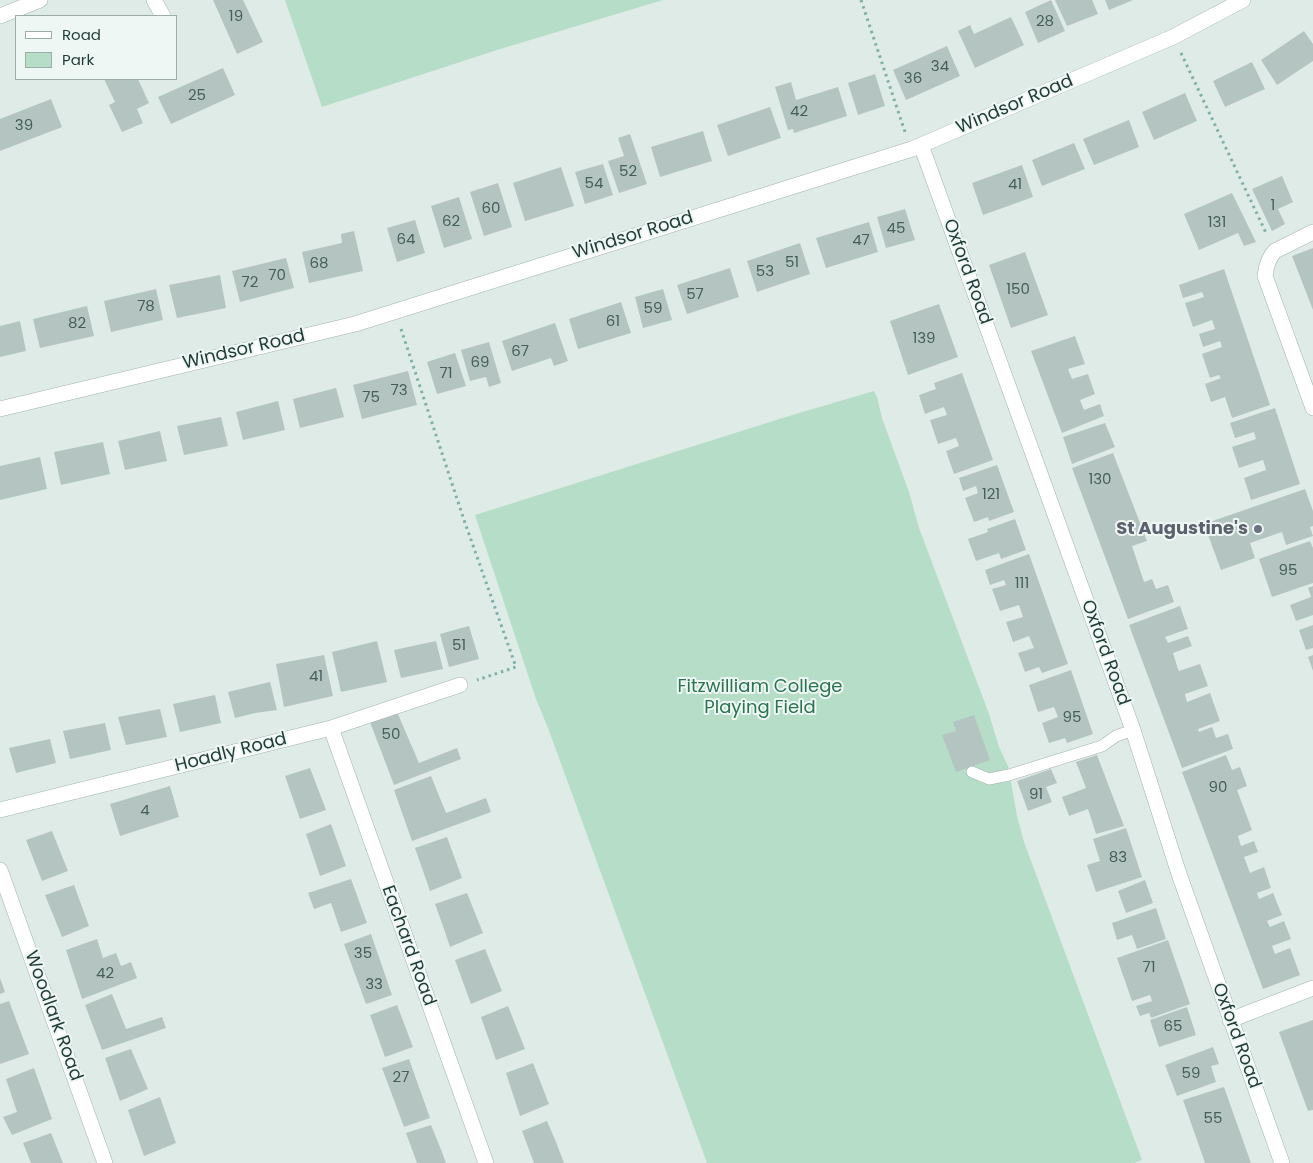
<!DOCTYPE html>
<html>
<head>
<meta charset="utf-8">
<style>
  body { margin:0 }
  #map { position:relative; width:1313px; height:1163px; overflow:hidden; background:#dfebe7; font-family:Poppins,sans-serif }
  canvas { display:block }
  .legend { position:absolute; left:15px; top:15px; width:162px; height:65px; box-sizing:border-box; background:#eff7f4; border:1px solid #9caca9; margin:0; padding:6px 9px; list-style:none; font-size:15px; color:#1f3b38 }
  .legend li { display:flex; align-items:center; gap:10px; height:25px }
  .legend b { width:25px; border:1px solid #9caca9 }
</style>
</head>
<body>
<div id="map">
<canvas width="1313" height="1163"></canvas>
<ul class="legend">
<li><b style="height:6px;background:#fff"></b>Road</li>
<li><b style="height:14px;background:#b6ddc7"></b>Park</li>
</ul>
</div>
<script>
const context = document.querySelector('canvas').getContext('2d');
context.lineJoin = 'round';
function fillPath(path, color) { context.fillStyle = color; context.fill(path, 'evenodd'); }
function strokePath(path, color, width, dash) { context.strokeStyle = color; context.lineWidth = width; context.lineCap = dash ? 'butt' : 'round'; context.setLineDash(dash || []); context.stroke(path); }
function drawText(font, color, halo, rows, align = 'center') {
  context.font = font + ' Poppins,sans-serif'; context.lineWidth = 4; context.setLineDash([]); context.textBaseline = 'middle'; context.strokeStyle = halo; context.fillStyle = color; for (const [text, x, y, turn = 0] of rows) {
    context.save(); context.translate(x, y); context.rotate((+turn || 0) * Math.PI / 180); context.textAlign = isNaN(turn) ? turn : align; if (halo) context.strokeText(text, 0, 0); context.fillText(text, 0, 0); context.restore();
  }
}
fillPath(new Path2D(`
  M285 0H663L497 50 322 107Z
  M874 391 877 397 882 418 909 492 919 528 989 714 999 747 1008 766 1017 816 1024 842 1142 1160 1134 1163H707L548 728 536 699 475 515 789 416Z`), '#b6ddc7');
fillPath(new Path2D(`
  M213 0H243L263 42 237 54Z
  M1051 0 1065 31 1038 43 1025 12Z
  M1055 0H1092L1098 14 1067 26Z
  M1105 0H1133L1109 10Z
  M1011 17 1024 45 975 68 958 31 970 25 974 34Z
  M1304 31 1313 44V61L1277 85 1261 60Z
  M947 46 960 76 906 100 893 70Z
  M1252 62 1265 89 1225 107 1213 81Z
  M223 68 235 95 171 124 158 97Z
  M875 74 885 106 858 115 848 83Z
  M104 79H138L149 103 137 109 143 123 122 132 109 105 115 102Z
  M791 82 796 100 838 87 847 116 794 133 793 129 788 130 775 87Z
  M1185 93 1197 121 1154 140 1142 112Z
  M51 99 62 127 0 151V119Z
  M770 107 781 138 728 156 717 125Z
  M1129 120 1139 147 1094 165 1083 139Z
  M703 131 712 161 660 177 651 147Z
  M630 134 647 184 619 193 608 161 624 156 618 138Z
  M1074 143 1085 169 1042 186 1032 160Z
  M603 164 613 195 585 204 575 172Z
  M1022 165 1033 197 983 215 972 183Z
  M561 167 574 206 525 221 513 183Z
  M1282 176 1293 202 1278 209 1285 224 1272 231 1252 189Z
  M498 183 512 227 484 236 470 192Z
  M1232 193 1256 242 1244 246 1238 233 1199 250 1184 214Z
  M459 197 472 239 444 248 431 206Z
  M905 209 915 240 886 248 877 217Z
  M415 220 425 253 397 262 387 228Z
  M869 222 878 252 826 268 816 238Z
  M354 231 363 271 309 283 302 252 342 243 341 234Z
  M800 243 810 274 757 292 747 261Z
  M1313 248V310L1292 256Z
  M1025 252 1048 315 1011 328 989 265Z
  M286 258 294 288 240 302 232 271Z
  M730 268 739 297 687 314 677 285Z
  M1224 269 1270 405 1232 418 1225 397 1211 402 1205 384 1221 378 1219 375 1210 378 1202 354 1222 347 1220 341 1203 347 1199 334 1215 329 1212 320 1193 327 1185 303 1204 297 1202 292 1183 298 1179 285Z
  M220 275 226 308 177 318 169 285Z
  M156 289 163 320 111 332 104 301Z
  M663 289 672 320 643 328 635 297Z
  M621 302 631 333 578 349 569 319Z
  M939 304 958 357 908 375 890 321Z
  M87 306 94 336 40 348 33 319Z
  M20 321 26 351 0 357V326Z
  M555 323 568 361 554 366 551 358 512 371 502 341Z
  M1075 336 1085 364 1068 369 1072 379 1088 374 1095 394 1080 400 1084 410 1100 404 1104 416 1062 433 1031 351Z
  M489 342 501 383 489 387 486 377 470 381 461 350Z
  M455 353 466 386 437 394 427 362Z
  M408 371 417 405 362 419 353 385Z
  M962 373 993 460 954 474 946 451 959 446 956 438 938 444 930 420 947 415 944 407 925 414 919 395 936 389 934 383Z
  M336 388 344 417 300 428 293 399Z
  M278 401 285 430 243 440 236 412Z
  M1275 408 1300 484 1251 500 1244 478 1266 470 1263 460 1239 468 1232 447 1256 439 1254 432 1235 438 1230 423Z
  M221 417 228 446 184 455 177 426Z
  M1105 423 1115 447 1072 464 1063 437Z
  M160 431 167 461 125 470 118 441Z
  M103 442 110 474 61 485 54 452Z
  M1113 453 1147 541 1132 546 1144 582 1152 579 1156 589 1168 585 1174 602 1128 619 1072 468Z
  M40 457 47 489 0 500V466Z
  M997 465 1014 512 989 521 988 517 974 522 965 498 978 493 976 486 963 491 959 478Z
  M1305 489 1313 511V526L1310 527 1313 536 1286 545 1282 532 1250 543 1255 558 1221 570 1204 524Z
  M1015 519 1026 550 1001 559 999 553 976 561 968 539 988 532 987 529Z
  M1310 541 1313 548V583L1272 597 1259 559Z
  M1029 554 1068 664 1042 673 1039 667 1025 672 1018 653 1034 648 1029 636 1013 642 1006 622 1023 617 1019 605 1000 611 992 589 1006 585 1004 580 990 585 985 570Z
  M1313 586V615L1296 621 1290 605 1311 597 1308 588Z
  M1180 606 1188 629 1165 637 1168 643 1188 636 1192 646 1173 653 1178 669 1179 671 1200 664 1208 686 1185 694 1187 702 1210 693 1220 721 1198 729 1199 732 1212 727 1216 738 1228 734 1233 749 1182 768 1129 625Z
  M1313 625V648L1306 650 1299 630Z
  M469 626 479 659 449 667 440 634Z
  M377 641 387 682 341 692 332 652Z
  M436 641 443 669 401 678 394 650Z
  M324 655 333 696 284 707 276 664Z
  M1313 655V671L1308 657Z
  M1071 670 1093 734 1067 743 1065 738 1049 743 1042 723 1058 717 1054 707 1038 712 1029 685Z
  M270 682 277 710 255 713 235 718 228 692Z
  M215 695 221 723 180 732 173 704Z
  M160 709 167 737 126 745 118 717Z
  M397 712 419 763 457 748 461 759 394 785 370 722Z
  M974 715 990 760 956 772 942 735 956 731 953 722Z
  M105 723 111 750 70 759 63 731Z
  M50 739 56 763 16 773 9 748Z
  M1097 755 1124 826 1096 834 1088 809 1069 816 1062 797 1086 788 1076 762Z
  M1226 755 1232 770 1240 767 1247 786 1237 790 1252 830 1238 836 1241 846 1254 841 1258 852 1244 857 1250 873 1264 867 1271 888 1257 893 1259 899 1273 893 1282 915 1267 921 1270 927 1284 921 1291 939 1272 946 1275 954 1290 948 1300 975 1263 989 1182 772Z
  M310 768 326 810 300 819 285 776Z
  M1051 769 1057 783 1046 787 1052 802 1028 811 1017 781Z
  M431 776 446 813 486 798 491 812 412 841 394 790Z
  M170 786 179 817 120 836 110 804Z
  M331 824 346 866 320 876 306 834Z
  M1126 828 1142 877 1096 892 1087 865 1100 861 1093 839Z
  M52 831 68 871 42 881 26 840Z
  M447 837 462 878 430 891 415 848Z
  M351 879 367 923 341 932 331 903 314 909 308 893Z
  M1145 880 1153 903 1126 913 1118 891Z
  M74 885 89 926 62 937 45 895Z
  M467 893 483 933 450 947 443 926 435 904Z
  M1156 908 1166 939 1137 949 1132 935 1117 940 1112 923Z
  M371 934 392 995 366 1004 344 944Z
  M97 939 103 958 116 953 121 966 131 962 137 978 82 999 66 950Z
  M1168 940 1190 1004 1151 1018 1149 1013 1140 1016 1136 1006 1152 1001 1150 995 1132 1001 1117 958Z
  M485 949 502 991 471 1004 455 960Z
  M0 978 5 992 0 994Z
  M112 994 126 1029 162 1017 166 1028 102 1050 85 1005Z
  M9 1001 29 1054 0 1064V1004Z
  M397 1005 413 1047 385 1057 370 1015Z
  M508 1006 525 1049 496 1060 481 1017Z
  M1187 1007 1196 1035 1159 1047 1150 1020Z
  M1313 1020V1110L1308 1111 1279 1032Z
  M1213 1047 1219 1064 1211 1066 1216 1082 1177 1096 1165 1065Z
  M131 1049 148 1089 120 1101 105 1058Z
  M409 1059 430 1118 404 1127 382 1068Z
  M533 1063 549 1104 520 1116 506 1073Z
  M34 1068 52 1119 12 1135 3 1117 17 1112 6 1079Z
  M1224 1087 1230 1104 1251 1163H1205L1183 1100Z
  M160 1097 176 1143 144 1156 128 1110Z
  M547 1121 556 1142 564 1163H534L522 1131Z
  M431 1125 442 1152 446 1163H417L406 1133Z
  M51 1133 63 1163H31L23 1143Z`), '#b4c5c1');
const lane = new Path2D(`
  M972 772 989 779 1009 775 1102 746 1116 736 1133 730`);
const street = new Path2D(`
  M154 0 163 16
  M0 16 40 0
  M921 145 1133 730 1179 874 1282 1163
  M1313 232 1275 251C1268 258 1266 267 1265 276L1313 408
  M0 409 355 324 912 149 1173 37 1243 0
  M331 728 486 1163
  M0 810 331 728 460 685
  M0 870 105 1163
  M1230 1020 1313 988`);
strokePath(lane, '#a2b3af', 12);
strokePath(street, '#a2b3af', 16);
strokePath(new Path2D(`
  M861 0 905 132
  M1181 53 1267 235
  M401 329 464 520 516 667 477 680`), '#7eafa8', 3, [2.5, 4]);
strokePath(lane, '#fff', 11);
strokePath(street, '#fff', 15);
for (const [x, y, r, color] of [
  [1258,529,5,"#6b7280"]
]) { const dot = new Path2D(); dot.arc(x, y, r, 0, 2 * Math.PI); context.fillStyle = color; context.fill(dot); strokePath(dot, '#eff7f4', 2); }
drawText('15px', '#445e5a', null, [
  ["19",236,17],
  ["28",1045,22],
  ["34",940,67],
  ["36",913,79],
  ["25",197,96],
  ["42",799,112],
  ["39",24,126],
  ["52",628,172],
  ["54",594,184],
  ["41",1015,185],
  ["1",1273,206],
  ["60",491,209],
  ["62",451,222],
  ["131",1217,223],
  ["45",896,229],
  ["64",406,240],
  ["47",861,241],
  ["51",792,263],
  ["68",319,264],
  ["53",765,272],
  ["70",277,276],
  ["72",250,283],
  ["150",1018,290],
  ["57",695,295],
  ["78",146,307],
  ["59",653,309],
  ["61",613,322],
  ["82",77,324],
  ["139",924,339],
  ["67",520,352],
  ["69",480,363],
  ["71",446,374],
  ["73",399,391],
  ["75",371,398],
  ["130",1100,480],
  ["121",991,495],
  ["95",1288,571],
  ["111",1022,584],
  ["51",459,646],
  ["41",316,677],
  ["95",1072,718],
  ["50",391,735],
  ["90",1218,788],
  ["91",1036,795],
  ["4",145,811],
  ["83",1118,858],
  ["35",363,954],
  ["71",1149,968],
  ["42",105,974],
  ["33",374,985],
  ["65",1173,1027],
  ["59",1191,1074],
  ["27",401,1078],
  ["55",1213,1119]
]);
drawText('18px', '#1f3b38', '#eff7f4', [
  ["Windsor Road",1015,105,-23],
  ["Windsor Road",633,236,-17],
  ["Oxford Road",967,272,70],
  ["Windsor Road",244,350,-13],
  ["Oxford Road",1105,653,70],
  ["Hoadly Road",231,753,-14],
  ["Eachard Road",408,946,70],
  ["Woodlark Road",53,1016,70],
  ["Oxford Road",1236,1036,70]
]);
drawText('bold 18px', '#5b616d', '#eff7f4', [
  ["St Augustine's",1248,529]
], 'right');
drawText('18px', '#297351', '#eff7f4', [
  ["Fitzwilliam College",760,687],
  ["Playing Field",760,708]
]);
</script>
</body>
</html>
